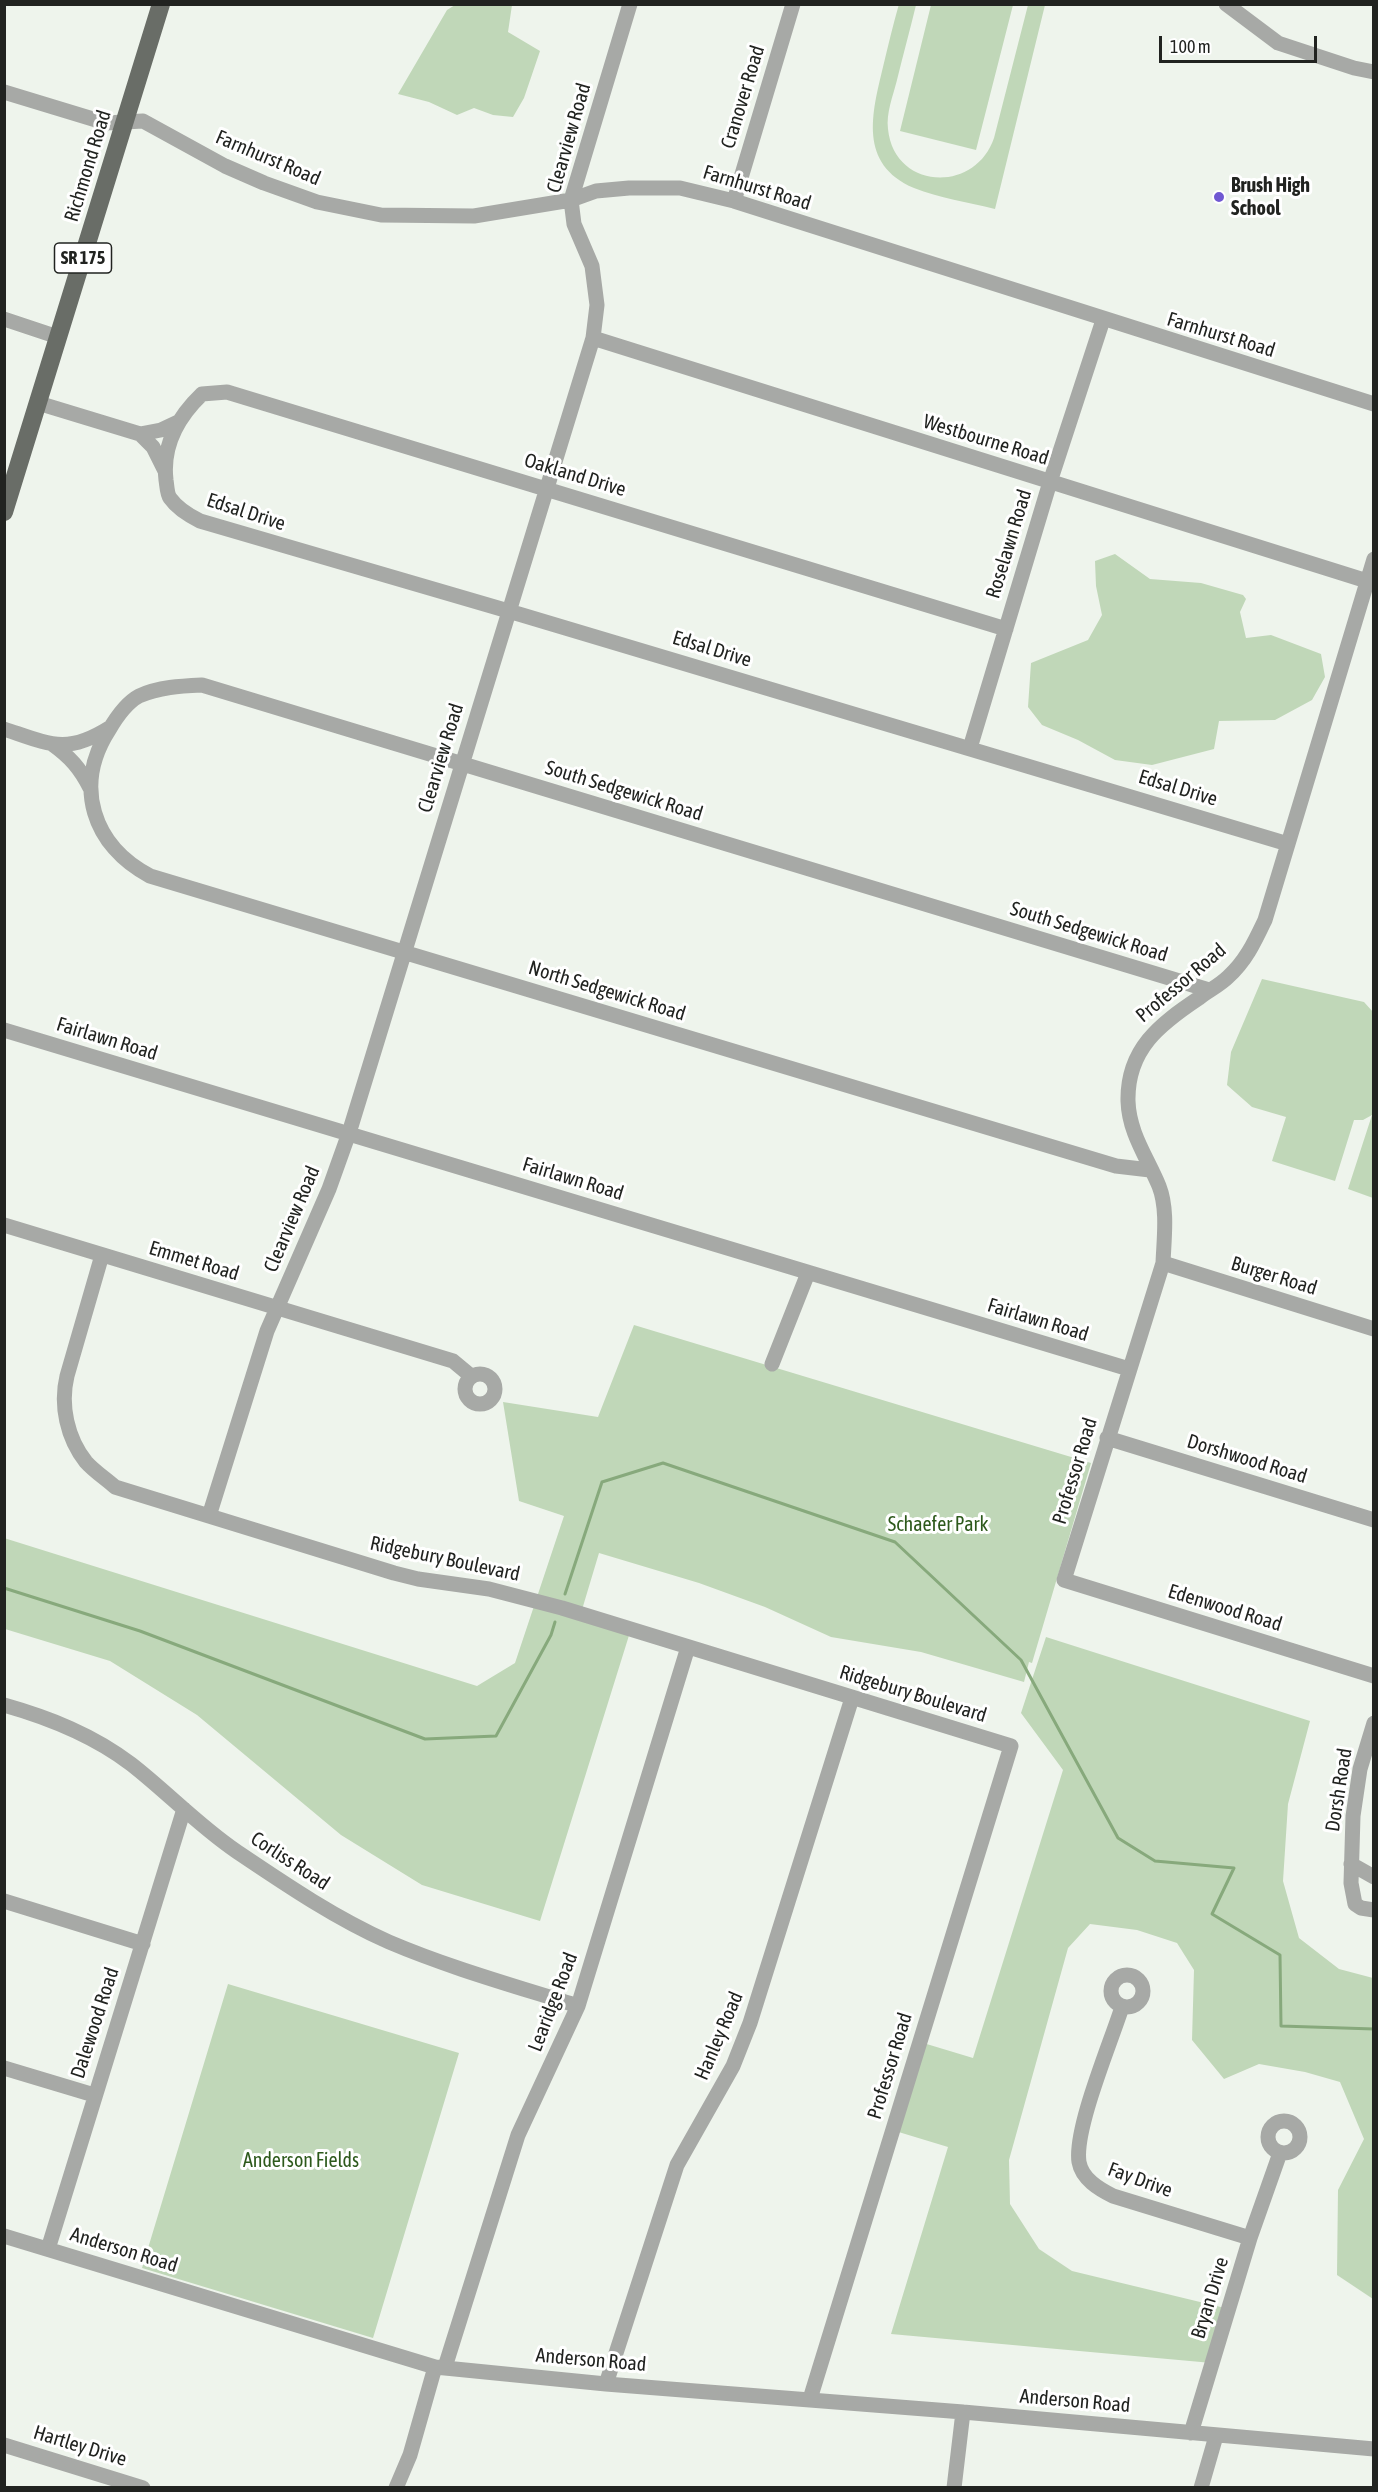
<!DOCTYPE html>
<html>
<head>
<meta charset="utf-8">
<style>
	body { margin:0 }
	#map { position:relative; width:1378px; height:2492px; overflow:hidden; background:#eef4ec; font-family:"Asap Condensed",sans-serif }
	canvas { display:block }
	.frame { position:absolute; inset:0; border:6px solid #212320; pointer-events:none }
	.scale { position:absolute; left:1159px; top:36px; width:158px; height:27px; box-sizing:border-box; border:3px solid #212320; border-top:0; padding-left:8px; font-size:18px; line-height:21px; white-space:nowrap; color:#212320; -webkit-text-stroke:4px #fff; paint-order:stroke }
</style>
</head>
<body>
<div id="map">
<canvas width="1378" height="2492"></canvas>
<div class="frame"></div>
<div class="scale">100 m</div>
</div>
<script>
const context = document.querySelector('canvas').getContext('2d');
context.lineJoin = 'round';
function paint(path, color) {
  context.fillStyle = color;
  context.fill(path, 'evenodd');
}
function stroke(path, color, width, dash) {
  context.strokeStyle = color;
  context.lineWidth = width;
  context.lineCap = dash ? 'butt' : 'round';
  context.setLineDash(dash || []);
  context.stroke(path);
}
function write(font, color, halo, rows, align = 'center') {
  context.font = font + ' "Asap Condensed",sans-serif';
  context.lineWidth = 6;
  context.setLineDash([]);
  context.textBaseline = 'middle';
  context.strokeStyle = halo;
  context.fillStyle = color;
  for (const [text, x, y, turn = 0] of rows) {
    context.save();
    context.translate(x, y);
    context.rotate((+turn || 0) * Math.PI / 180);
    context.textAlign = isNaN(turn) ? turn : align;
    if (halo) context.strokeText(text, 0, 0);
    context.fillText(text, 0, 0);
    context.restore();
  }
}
paint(new Path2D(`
	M899 4 916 5C910 30 903 55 897 80 893 96 886 113 888 129 894 190 975 194 994 138L1028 5H1045L995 209C968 202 939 198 914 188 858 164 872 113 883 67 888 46 893 25 899 4Z
	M455 5H512L508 32 540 51 524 98 513 117 493 115 474 108 457 115 429 102 398 94 447 10Z
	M931 5H1013L976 150 900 131Z
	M1115 554 1150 579 1201 583 1243 595 1246 599 1240 612 1246 638 1271 635 1321 654 1325 677 1312 700 1275 720 1219 721 1214 749 1152 765 1115 760 1078 740 1042 725 1028 707 1031 663 1088 640 1102 615 1096 586 1095 561Z
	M1262 979 1364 1002 1373 1012V1198L1348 1189 1372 1115 1363 1120H1354L1335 1181 1272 1161 1286 1117 1252 1107 1227 1085 1231 1052Z
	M634 1325 1091 1463 1032 1663 1029 1662 1024 1682 921 1652 831 1637 765 1607 699 1583 599 1553 581 1613 631 1629 540 1921 422 1885 341 1835 197 1715 110 1661 5 1629 4 1538 477 1686 515 1663 564 1516 519 1501 503 1402 598 1417Z
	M1046 1637 1310 1721 1288 1804 1283 1881 1299 1938 1339 1969 1373 1978V2299L1337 2275 1338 2190 1364 2139 1340 2082 1305 2072 1259 2064 1224 2079 1192 2040 1194 1970 1177 1943 1137 1930 1090 1924 1068 1948 1009 2160 1010 2204 1039 2249 1072 2271 1229 2309 1212 2363 891 2334 948 2147 892 2130 920 2042 973 2058 1063 1770 1021 1713Z
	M228 1984 459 2053 373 2338 142 2268Z`), '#c0d7b8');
stroke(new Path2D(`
	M4 1588 140 1631 425 1739 496 1736 551 1635 555 1622
	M565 1594 602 1482 663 1463 895 1542 1021 1660 1118 1838 1155 1861 1234 1868 1212 1914 1280 1955 1281 2026 1374 2029`), '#87a97c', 3);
stroke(new Path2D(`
	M1226 4 1278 43 1354 68 1374 72
	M4 92 106 123 143 121 225 166 264 183 317 202 381 215 474 216 571 200 596 191 629 188H680L734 201 1374 404
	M734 201 793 4
	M4 319 58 337
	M593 338 1367 581
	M38 403 140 434 161 430 178 422
	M140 434 153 447 165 471
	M1374 559 1265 920C1255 941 1246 961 1228 977 1220 985 1208 991 1199 998 1160 1024 1127 1049 1128 1101 1129 1133 1147 1157 1159 1186 1168 1209 1164 1238 1163 1263L1064 1580 1374 1676
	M1006 629 227 392 202 394C178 417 162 446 166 480 167 486 167 494 170 498 177 508 190 516 200 521L522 615 1288 844
	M4 729C49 744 66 755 109 728
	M52 744C70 757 80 768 90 788
	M970 748 1050 482 1103 320
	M4 1030 1129 1369
	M1150 1170 1116 1166 150 876C93 846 73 786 109 730 116 718 126 703 139 696 159 687 181 686 202 685L1209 990
	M4 1225 453 1361 471 1376
	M102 1255 67 1376C60 1405 67 1438 86 1462 94 1471 106 1479 115 1487L394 1573 418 1579 489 1589 562 1608 1011 1746 810 2399
	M1163 1263 1374 1329
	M772 1364 808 1273
	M465 1389a15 15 0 1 1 30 0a15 15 0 1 1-30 0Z
	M1107 1438 1374 1520
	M209 1516 267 1331 329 1189 349 1133 593 338 597 305 592 266 574 224 571 200 630 4
	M4 1705C50 1718 93 1735 131 1764 167 1792 199 1826 236 1851 285 1884 335 1918 389 1942 450 1968 515 1986 578 2006
	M1374 1723 1360 1769 1353 1816 1351 1883 1355 1904 1361 1908 1374 1910
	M1351 1864 1374 1877
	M4 1901 143 1944
	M1111 1991a16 16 0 1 1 32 0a16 16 0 1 1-32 0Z
	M1122 2007C1111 2042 1074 2129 1079 2162 1082 2179 1099 2189 1113 2196L1250 2238
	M4 2068 94 2095
	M1268 2137a16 16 0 1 1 32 0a16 16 0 1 1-32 0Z
	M4 2236 435 2367 606 2384 963 2412 1374 2449
	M48 2249 184 1809
	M445 2367 518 2135 578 2006 688 1647
	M606 2384 677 2165 733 2066 750 2023 852 1698
	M1191 2433 1250 2238 1280 2153
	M4 2445 143 2488
	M396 2488 410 2455 435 2367
	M954 2488 963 2412
	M1201 2488 1216 2436`), '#a7a9a6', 15);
stroke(new Path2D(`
	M4 512 161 4`), '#696d67', 18);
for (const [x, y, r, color] of [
	[1219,197,6,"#7058d2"]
]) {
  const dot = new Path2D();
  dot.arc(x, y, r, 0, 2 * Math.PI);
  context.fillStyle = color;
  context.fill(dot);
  stroke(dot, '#fff', 2);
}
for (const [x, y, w] of [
	[83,258,57]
]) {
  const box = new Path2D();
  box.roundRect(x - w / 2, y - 15, w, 30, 4.5);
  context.fillStyle = '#fff';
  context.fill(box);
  stroke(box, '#212320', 1.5);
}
write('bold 18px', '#212320', null, [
	["SR 175",83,258]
]);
write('20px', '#212320', '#fff', [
	["Cranover Road",743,97,-73],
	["Clearview Road",569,138,-74],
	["Farnhurst Road",268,158,23],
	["Richmond Road",88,166,-73],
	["Farnhurst Road",757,188,17],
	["Farnhurst Road",1221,335,17],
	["Westbourne Road",986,440,17],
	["Oakland Drive",575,475,17],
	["Edsal Drive",246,512,18],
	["Roselawn Road",1009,544,-73],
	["Edsal Drive",712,649,17],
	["Clearview Road",441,758,-73],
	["Edsal Drive",1178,788,17],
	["South Sedgewick Road",624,791,17],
	["South Sedgewick Road",1089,932,17],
	["Professor Road",1181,983,-40],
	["North Sedgewick Road",607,991,17],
	["Fairlawn Road",107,1039,17],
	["Fairlawn Road",573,1179,17],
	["Clearview Road",292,1219,-67],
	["Emmet Road",194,1261,17],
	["Burger Road",1274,1276,17],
	["Fairlawn Road",1038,1320,17],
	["Dorshwood Road",1247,1459,17],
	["Professor Road",1075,1471,-73],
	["Ridgebury Boulevard",445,1559,12],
	["Edenwood Road",1225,1608,17],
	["Ridgebury Boulevard",913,1694,17],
	["Dorsh Road",1339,1790,-81],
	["Corliss Road",290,1861,33],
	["Learidge Road",553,2002,-69],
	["Dalewood Road",95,2023,-72],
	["Hanley Road",719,2036,-67],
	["Professor Road",890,2066,-73],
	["Fay Drive",1140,2180,20],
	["Anderson Road",124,2250,17],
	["Bryan Drive",1210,2298,-73],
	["Anderson Road",591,2360,5],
	["Anderson Road",1075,2401,5],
	["Hartley Drive",80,2446,17]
]);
write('bold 20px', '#212320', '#fff', [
	["Brush High",1231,186],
	["School",1231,209]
], 'left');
write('20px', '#2d591b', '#fff', [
	["Schaefer Park",938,1525],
	["Anderson Fields",301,2161]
]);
</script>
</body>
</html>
